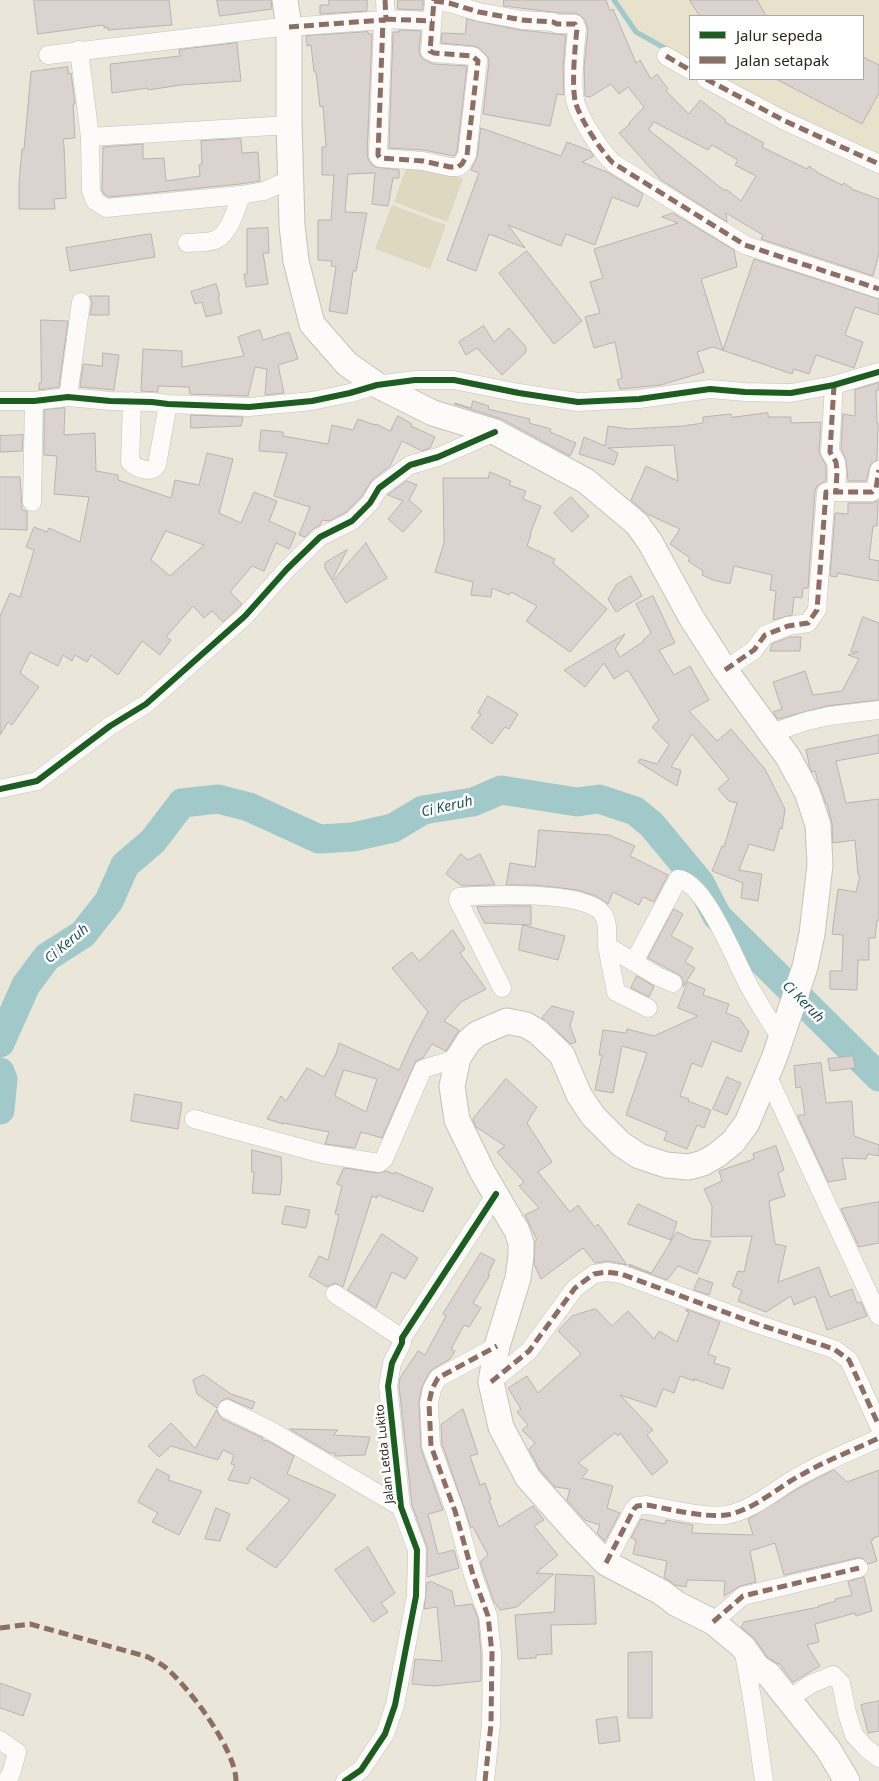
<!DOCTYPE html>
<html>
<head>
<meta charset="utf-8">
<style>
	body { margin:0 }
	#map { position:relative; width:879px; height:1781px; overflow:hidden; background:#eae6d9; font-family:"Noto Sans",sans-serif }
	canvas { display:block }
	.legend { position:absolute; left:689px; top:15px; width:175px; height:65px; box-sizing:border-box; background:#fff; border:1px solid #a9a9a5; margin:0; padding:6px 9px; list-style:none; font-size:15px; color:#29271f }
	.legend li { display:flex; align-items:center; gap:10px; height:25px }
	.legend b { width:25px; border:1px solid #a9a9a5 }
</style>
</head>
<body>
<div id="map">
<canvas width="879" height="1781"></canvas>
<ul class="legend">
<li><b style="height:6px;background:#1b5e20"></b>Jalur sepeda</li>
<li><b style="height:6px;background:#8d6e63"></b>Jalan setapak</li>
</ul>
</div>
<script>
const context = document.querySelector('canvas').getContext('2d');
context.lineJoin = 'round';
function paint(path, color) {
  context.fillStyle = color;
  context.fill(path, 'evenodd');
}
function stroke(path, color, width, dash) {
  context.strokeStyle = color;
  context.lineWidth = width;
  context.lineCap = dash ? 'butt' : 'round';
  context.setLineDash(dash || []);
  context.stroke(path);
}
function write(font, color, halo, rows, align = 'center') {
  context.font = font + ' "Noto Sans",sans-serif';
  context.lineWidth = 5;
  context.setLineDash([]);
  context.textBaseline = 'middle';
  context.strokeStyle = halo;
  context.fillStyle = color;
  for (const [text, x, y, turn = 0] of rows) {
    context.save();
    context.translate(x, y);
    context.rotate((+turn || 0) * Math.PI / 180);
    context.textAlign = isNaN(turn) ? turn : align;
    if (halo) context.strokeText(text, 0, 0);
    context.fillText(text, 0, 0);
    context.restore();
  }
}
paint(new Path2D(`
	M614 0H879V156L791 117 721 79H863V16H690V62L636 32Z`), '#e8e1cb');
paint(new Path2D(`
	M409 160 463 179 447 222 394 202Z
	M392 205 446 225 430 269 375 249Z`), '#ded8c1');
stroke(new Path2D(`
	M614 0 636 32 670 51`), '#a2c9c9', 5);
stroke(new Path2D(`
	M0 1043 26 985 47 957 83 934 109 901 125 865 153 841 182 803 218 799 249 807 319 839 353 837 393 828 423 810 473 802 501 790 577 802 599 799 635 811 652 825 700 883 717 916 879 1077
	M0 1072 3 1079 0 1110`), '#a2c9c9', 29);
const building = new Path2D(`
	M34 0H169L172 25 108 30V27L104 28V25L38 34Z
	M217 0H271L272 9 220 16Z
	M329 0H367V11L320 14V5H329Z
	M398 0H423V10L398 9Z
	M504 0H606L610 11 613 9 636 63 640 60 651 79 657 74 668 89 666 91 689 114 700 100 726 120 725 122 764 143 762 147 807 169 809 166 820 174 842 185 844 183 854 190 879 199V253L873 276 761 239 763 235 726 213 727 222 661 180 619 133 630 124 629 123 644 107 628 87 619 94 611 84 590 97 585 96 584 68 588 30 585 20 581 16 575 13H560L504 6ZM654 122 708 150 712 145 738 160 735 165 756 176 741 201 726 189 725 191 649 130Z
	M690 0H757L766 16H700Z
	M467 19 520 30 566 35 563 67 564 95 557 94 550 126 483 114 489 62 488 57 479 48 473 46 441 43 442 33 465 34Z
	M399 30 421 31 419 51 421 57 425 60 433 64 467 66 457 152 454 156 424 150 389 148 393 32H399Z
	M368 32V34H372L367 155 369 161 375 167 399 170V178H393L388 206 372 204 375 173 348 174 345 212 367 213 356 271H353L347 314 329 311 336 267 331 266 332 261 318 260V220H331L334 175H322V147H326L323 106 320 107 316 72H314L311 45 307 46 306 36Z
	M237 43 241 81 181 85 148 90V88L112 93 110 64 180 56 179 50Z
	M863 57 879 65V93L862 124 776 79H863Z
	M68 67V74L71 73 75 104H73L75 138 63 139 64 146 66 198 54 199 55 209H19V182L22 149H24L31 72Z
	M481 128 561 156 567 142 590 151 594 156 582 162 609 173 643 194 638 207 612 197 595 245 566 234 561 246 508 225 525 248 489 234 476 271 447 260 479 173 471 170 477 157Z
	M241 139 242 153 258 152 260 181 240 184 109 197 104 194 102 191 103 147 143 144V159L164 158 166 181 200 176 199 165 202 164 201 141Z
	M673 213 734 250 737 267 701 279 723 350 754 259 879 299V315L855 307 845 335 863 342 854 368 816 355 809 374 794 369 792 374 713 347 697 352 704 372 661 385 620 389 617 380 622 378 615 342 594 348 585 317 600 313 590 282 603 278 594 249 678 223 662 217Z
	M268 228 269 253H263L268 284 246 287 244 274H247V229Z
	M151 234 155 257 70 271 66 248Z
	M527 251 582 321 554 344 499 273Z
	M216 284 220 296 218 297 222 313 206 317 202 302 195 304 191 292Z
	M90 296H109V315H90L92 303Z
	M41 320 68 321 59 387 39 390V383H41Z
	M484 326 494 342 509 328 526 347V352L502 375 477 348 466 355 459 342Z
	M260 330 263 340 289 332 298 359 278 365 284 393 265 395 267 369 255 367 248 396 190 394 189 387 158 386V392L141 391 143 349 182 351V367L244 356 238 337Z
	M103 353 119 355 114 390 80 387 83 364 102 366Z
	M879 383V390H876L877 423H878L877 460 871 464 866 481H848L846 460 841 449 843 414 855 416V390Z
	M473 401 489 406 488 409 530 419 529 423 551 429 550 432 576 443 570 456 502 419 454 404 455 403 471 408Z
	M65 408 64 435 95 433 96 471 118 475V480L171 498 175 480 199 485 207 453 233 459 219 513 241 523 254 492 277 501 269 521 296 533 289 549 276 543 264 571 252 566 230 592 242 604 223 622 212 611 204 618 193 606 166 637 171 640 160 655 142 641 118 675 91 655 87 662 75 655 72 661 63 655 58 666 30 652 20 673 39 687 12 725 8 722 0 735V616L10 593 20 597 34 550 26 547 34 527 47 532 49 528 80 542 89 497 54 494 57 456 44 455V410ZM166 531 204 545 170 576 151 560Z
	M768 413V417H791V423L821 422 819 452 826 465V481L817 486 815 491 808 588H803L802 598 794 597 792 615 773 620 776 591 770 590 772 575 734 566 730 584 713 580 702 575 703 571 688 561 690 558 670 544 680 529 647 514 631 500 646 466 678 481 674 445 608 448 618 453 614 465 579 454 584 437 605 446 608 426 629 429 683 426 703 423V417L731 414 732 417Z
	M191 415 243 417 241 426 191 428Z
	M398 416 412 424 411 426 435 437 430 448 422 451 402 441 390 466 372 480 362 496 346 512 329 521 322 520 320 525 313 529 305 537 299 535 310 507 274 496 287 453 259 451 261 430 283 432V436L328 444 332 425 353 430 358 419 375 425 376 424 390 431Z
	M23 435 22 451 0 452V436Z
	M490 472 511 481 509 485 526 491 523 499 541 506 530 534 531 535 527 546 555 559 553 563 607 609 570 652 526 621 537 606 511 592 509 595 492 588 491 597 471 595 473 582 435 572 444 543 443 478H488Z
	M0 477H20L22 510 27 511V530L0 529Z
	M407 481 417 485 409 500 422 511 403 532 388 519 403 501 388 495Z
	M571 497 589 516 572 532 554 513Z
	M878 501 877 526H873L869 559 879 561V581L837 573V577L830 576 835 513 848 514V503H872Z
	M366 543 387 578 346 603 333 581Z
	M347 550 332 580 325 568V563Z
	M631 576 642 596 616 612 608 599 616 585Z
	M653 596 675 643 659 650 674 675 690 666 709 700 689 711 717 741 731 729 765 769 785 809 782 829 780 828 774 851 749 844 739 870 762 874 758 901 741 898 743 883 712 871 722 846 724 847 737 803 729 801 718 789 729 779 692 734 671 767 681 770 677 786 638 762 640 759 657 764 669 745 652 727 659 720 628 670 614 679 604 663 585 687 564 670 625 634 615 649 620 657 644 641 643 640 651 633 636 604Z
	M863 617 879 623V700L827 706 778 719 773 712 782 709 773 682 805 671 813 695 842 691 859 659 848 655 858 652H851Z
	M790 637H801L800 651H770L772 644Z
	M488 696 518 714 509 729 505 727 492 744 471 728 481 714 478 713Z
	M879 735V753L836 761 846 803 879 799V920H877L875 938H869V960H858L857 990 830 989V971H842L843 935 832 934 838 889 856 892 860 876 858 875 855 840 833 843 832 824 827 803 826 804 818 782 815 771 812 772 810 768 806 750Z
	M539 830 609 835 635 846 630 856 668 875 654 902 643 897 639 905 613 892 608 904 596 896 578 890 535 885H506L510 863 535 867Z
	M461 854 468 860 480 854 495 885 462 886 446 874Z
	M512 906H531V925L484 923 477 907Z
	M674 909 683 914 671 936 693 948 685 962 695 968 683 987V981L681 976 648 958Z
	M523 925 565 936 558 960 519 950Z
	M453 930 465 949 460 953 486 989 461 1002 444 1021 459 1030 446 1051 432 1044 423 1058 416 1061 382 1138 361 1132 355 1148 325 1144 329 1132 283 1123V1124L267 1119 281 1096 286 1101 307 1068 324 1077 336 1054 339 1043 399 1070 415 1035 428 1012 392 968 412 952 419 961ZM344 1070 377 1079 366 1112 335 1096Z
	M637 976 654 986 649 997 631 988Z
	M688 982 705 989 703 995 729 1004 726 1013 739 1018 749 1032 741 1052 712 1041 702 1067 692 1063 680 1096 689 1099 688 1101 711 1110 704 1128 697 1125 687 1149 664 1140 667 1132 626 1115 647 1053 622 1046 613 1093 595 1090 602 1055H599L603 1030 626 1033 627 1029 654 1036 698 1016 678 1008Z
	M552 1006 574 1012 570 1026 576 1042 571 1044 542 1018Z
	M853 1056 855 1068 830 1071 828 1059Z
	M821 1063 826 1103 852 1101 854 1136 879 1145V1156L868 1154 866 1159 842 1158 846 1179 828 1182 798 1117V1115H805L801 1087 796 1088 794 1066Z
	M727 1077 741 1083 727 1115 713 1109Z
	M506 1079 537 1107 527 1123 552 1162 538 1172 570 1212 578 1205 595 1227 598 1224 627 1265 608 1261 595 1263 583 1248 541 1279 534 1264 535 1241 537 1240 525 1215 539 1208 519 1186 524 1182 497 1152 505 1146 476 1127 473 1119Z
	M135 1094 182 1103 178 1129 131 1121Z
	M776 1146 784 1170 778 1173 785 1196 769 1201 775 1244 786 1246 778 1282 819 1267 830 1297 852 1289 857 1303 861 1302 867 1316 827 1330 815 1296 794 1305 791 1296 766 1312 738 1301 742 1290 732 1286 738 1271 744 1272 752 1236 711 1237 712 1206 704 1189 722 1181 719 1171 754 1159 753 1154Z
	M252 1150 281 1157 282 1177 280 1195 252 1193 254 1172H252Z
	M344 1168 377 1173 386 1171 394 1174 395 1172 433 1188 423 1212 378 1195 377 1198 372 1196 343 1287 335 1283 327 1287 309 1276 319 1256 328 1260 339 1215 335 1214 342 1186 337 1184Z
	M879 1202V1243L859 1247 841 1209Z
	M638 1204 677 1222 671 1240 628 1224Z
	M286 1206 310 1210 306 1228 282 1224Z
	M677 1232 692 1239 711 1241 697 1274 678 1266 667 1280 629 1266V1264L651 1273Z
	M382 1234 418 1258 405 1279 392 1272 376 1308 348 1290Z
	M481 1253 495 1260 488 1274 490 1275 473 1303 481 1308 469 1327 464 1325 451 1349 455 1351 450 1359 433 1369 429 1373 422 1387 419 1401 421 1449 443 1510 428 1514 438 1554 454 1550 459 1568 427 1577V1547L412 1505 399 1386 400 1378 418 1351 425 1355 446 1316 443 1314Z
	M699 1278 713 1283 709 1295 694 1290Z
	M596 1309 612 1326 628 1311 654 1339 659 1331 677 1342 689 1312 686 1311V1309L720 1322 708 1354 716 1357 714 1363 730 1368 723 1389 694 1379V1381L680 1376 674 1393 663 1389 656 1407 620 1395 653 1430 647 1435 668 1462 652 1475 620 1433 618 1436 615 1433 578 1463 588 1470 582 1478 613 1486 607 1508 620 1513 605 1541 597 1533 600 1525 585 1520 567 1500 570 1489 555 1487 540 1470 529 1449 535 1443 522 1430 528 1425 517 1412 521 1409 508 1388 527 1376 538 1393 581 1354 558 1331 572 1316Z
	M204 1375 231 1394 255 1402 252 1409 227 1398 221 1401 217 1408 197 1394 193 1380Z
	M463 1409 478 1454 470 1456 480 1485 485 1483 491 1499 489 1500 499 1527 533 1506 544 1520 534 1526 558 1555 536 1573 554 1574 517 1607 500 1610 494 1602 480 1562 488 1555 473 1527 471 1528 442 1444 441 1425Z
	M217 1410 219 1415 222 1419 263 1438 262 1440 268 1441 294 1456 287 1474 336 1495 276 1568 246 1549 290 1500 251 1477 248 1484 228 1480 235 1465 231 1464 234 1455 223 1450 218 1460 171 1446 159 1457 148 1446 171 1423 195 1448Z
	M290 1429 338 1430 333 1435 370 1437 365 1455 335 1456V1453H330Z
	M157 1469 170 1476 168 1480 202 1491 179 1535 152 1522 158 1513 138 1502Z
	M834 1470 847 1482 879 1470V1536L873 1538V1540L871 1541 877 1561 868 1564 862 1558H857L784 1575 775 1543 750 1551 756 1582 740 1586 724 1596 725 1581 687 1580 686 1587 675 1585 664 1577 667 1561 633 1554 636 1540 631 1538 641 1519 665 1524 666 1520 693 1525 692 1533 753 1535 748 1519 799 1488Z
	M216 1508 230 1514 220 1541 205 1539Z
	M368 1547 395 1593 381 1603 388 1612 373 1622 335 1570Z
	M556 1574 594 1576 596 1624 551 1625 552 1654 536 1655V1658L518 1659 515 1615 554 1612Z
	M864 1577 872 1611 856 1616 855 1613 815 1624 819 1642 807 1645 820 1666 793 1682 779 1663 778 1664 767 1657 755 1639 741 1627 744 1622 819 1607 818 1606 836 1601 835 1599 852 1595 848 1582Z
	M432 1582 452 1591 455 1606 472 1604 478 1618 481 1654V1681L434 1686 412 1684 415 1659 442 1661 437 1607 424 1609 427 1583Z
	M652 1652V1718H628V1653Z
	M0 1683 31 1694 23 1716 0 1708Z
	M879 1701V1731L868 1733 861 1705Z
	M617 1717 620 1741 599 1744 596 1720Z`);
paint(building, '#dad3d0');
stroke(building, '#bab3b0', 1);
const minor = new Path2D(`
	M385 0 386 19 383 20 378 155 380 158 423 161 450 167H458L462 164 467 155 478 61 472 56 434 53 430 51 434 0
	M434 1 449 3 479 12 522 20 553 22 557 24H575L577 29C575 46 571 89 576 104 581 120 600 150 613 163L745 245 879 289
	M386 19 432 21
	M289 27 383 20
	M79 50 90 137 91 191 95 201 106 208 241 195 264 191 291 179
	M48 55 289 26
	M666 56 690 70
	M706 79 785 121 879 164
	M90 137 289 125
	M187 243C195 242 207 243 215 240 229 235 237 208 241 195
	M834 385 830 452 836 462 837 471 836 491
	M68 397 81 302
	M0 401H34L68 397 110 401 152 402 168 404 249 407 312 401 350 393 377 385 415 380H454L519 393 578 402 639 399 710 389 745 392 791 393 834 385 879 372
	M132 401 130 462C137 469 152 474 157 465L168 404
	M32 502 34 401
	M725 670 754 650 765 635 788 626 808 623 817 610 826 492H872L876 488 879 470
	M771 733 807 721 829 716 879 710
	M0 789 37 781 110 726 146 704 245 616 287 569 320 537 352 521 370 503 379 488 410 465 438 457 495 432
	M607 946 616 992 648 1008
	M634 962 678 879C705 881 736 963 749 986 759 1004 770 1021 781 1039
	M502 988 458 900 459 897C487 895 585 890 602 913 609 921 607 936 607 946L657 976 673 983
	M767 1075 879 1316
	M194 1119 323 1154 379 1163 384 1159 423 1069 458 1058
	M335 1294 402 1338
	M491 1382 529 1351 575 1288 594 1274 607 1272 621 1274 757 1324 834 1349 849 1360 879 1426
	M227 1409 268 1429 401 1507
	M606 1563 634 1509 637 1506 647 1505C669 1509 705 1518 726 1515 753 1511 779 1486 803 1474 827 1460 854 1450 879 1438
	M713 1622 743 1596 859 1568
	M744 1653 753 1704 764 1781
	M788 1699 811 1684 833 1675 841 1683 847 1713 854 1735 866 1748 879 1758
	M0 1740 17 1752 11 1774 6 1781
	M345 1781 361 1770 385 1734 395 1705 416 1596 417 1550 401 1507 388 1386 392 1363 402 1343V1338L496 1194
	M485 1781 491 1724 492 1653 488 1616 473 1575 455 1511 431 1446 429 1403 432 1389 438 1378 497 1346`);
const highway = new Path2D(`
	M285 0 289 27V125L292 225 296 261 312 324 347 364 377 385 433 413 495 432 586 481 637 524 650 542 691 617 725 670 788 757 807 792 818 825 820 865 812 934 805 967 775 1056 747 1123 733 1142 717 1155 703 1163 689 1167 666 1165 639 1156 621 1144 593 1116 579 1095 562 1055 538 1032 526 1025 507 1021 477 1034 469 1041 458 1058 452 1086 457 1120 483 1173 517 1231 521 1243V1255L518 1278 497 1346 491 1382 501 1427 528 1478 576 1532 606 1563 661 1592 677 1604 713 1622 743 1647 757 1667 769 1675 828 1749 847 1781`);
stroke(minor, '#c4c2b8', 19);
stroke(highway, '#c4c2b8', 27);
stroke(minor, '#fcfbf9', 18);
stroke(highway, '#fcfbf9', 25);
stroke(new Path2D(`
	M385 0 386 19 383 20 378 155 380 158 423 161 450 167H458L462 164 467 155 478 61 472 56 434 53 430 51 434 0
	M434 1 449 3 479 12 522 20 553 22 557 24H575L577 29C575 46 571 89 576 104 581 120 600 150 613 163L745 245 879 289
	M386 19 432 21
	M289 27 383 20
	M666 56 690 70
	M706 79 785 121 879 164
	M834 385 830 452 836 462 837 471 836 491
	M725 670 754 650 765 635 788 626 808 623 817 610 826 492H872L876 488 879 470
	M491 1382 529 1351 575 1288 594 1274 607 1272 621 1274 757 1324 834 1349 849 1360 879 1426
	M606 1563 634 1509 637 1506 647 1505C669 1509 705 1518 726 1515 753 1511 779 1486 803 1474 827 1460 854 1450 879 1438
	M713 1622 743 1596 859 1568
	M0 1628 30 1624 148 1657C153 1660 160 1663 165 1667 189 1687 236 1750 236 1781
	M485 1781 491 1724 492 1653 488 1616 473 1575 455 1511 431 1446 429 1403 432 1389 438 1378 497 1346`), '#8d6e63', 5, [10, 5]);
stroke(new Path2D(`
	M0 401H34L68 397 110 401 152 402 168 404 249 407 312 401 350 393 377 385 415 380H454L519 393 578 402 639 399 710 389 745 392 791 393 834 385 879 372
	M0 789 37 781 110 726 146 704 245 616 287 569 320 537 352 521 370 503 379 488 410 465 438 457 495 432
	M345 1781 361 1770 385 1734 395 1705 416 1596 417 1550 401 1507 388 1386 392 1363 402 1343V1338L496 1194`), '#1b5e20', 6);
write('12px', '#29271f', '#fff', [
	["Jalan Letda Lukito",385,1454,-96]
]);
write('italic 14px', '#225458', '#fff', [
	["Ci Keruh",447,807,-13],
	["Ci Keruh",67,944,-40],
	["Ci Keruh",803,1002,45]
]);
</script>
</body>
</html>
